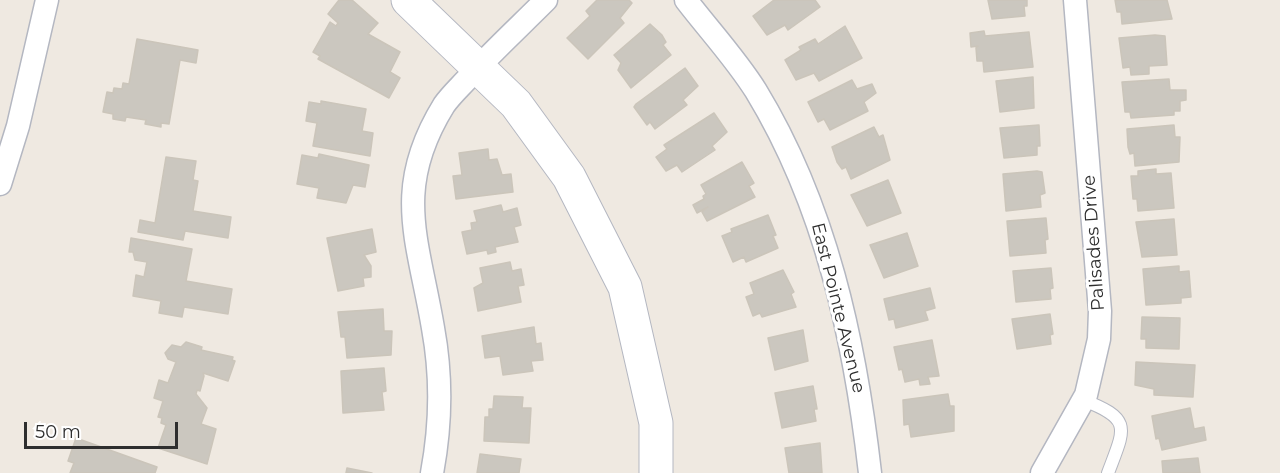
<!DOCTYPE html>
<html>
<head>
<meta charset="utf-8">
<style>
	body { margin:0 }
	#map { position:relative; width:1280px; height:473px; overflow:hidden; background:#efe9e1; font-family:Montserrat,sans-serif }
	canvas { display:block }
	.scale { position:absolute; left:24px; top:422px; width:154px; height:27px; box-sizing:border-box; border:3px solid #2e2e2e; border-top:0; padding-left:8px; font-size:18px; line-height:21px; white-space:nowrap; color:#2e2e2e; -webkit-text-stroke:4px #fff; paint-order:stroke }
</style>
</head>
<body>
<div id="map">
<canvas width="1280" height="473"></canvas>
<div class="scale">50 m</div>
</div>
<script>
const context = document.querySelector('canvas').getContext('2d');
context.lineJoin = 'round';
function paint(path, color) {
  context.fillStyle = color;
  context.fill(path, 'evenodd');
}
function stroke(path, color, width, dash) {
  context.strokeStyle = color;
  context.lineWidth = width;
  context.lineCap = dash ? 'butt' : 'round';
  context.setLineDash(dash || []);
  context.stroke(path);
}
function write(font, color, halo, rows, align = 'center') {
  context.font = font + ' Montserrat,sans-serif';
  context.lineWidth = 6;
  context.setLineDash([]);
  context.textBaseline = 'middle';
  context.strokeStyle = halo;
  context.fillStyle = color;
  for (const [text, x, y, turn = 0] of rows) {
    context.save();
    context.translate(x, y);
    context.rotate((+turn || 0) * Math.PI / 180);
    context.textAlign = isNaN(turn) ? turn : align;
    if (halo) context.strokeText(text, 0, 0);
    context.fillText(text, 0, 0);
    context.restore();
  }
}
const building = new Path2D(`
	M339 0H352L378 23 368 34 400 52 390 72 400 78 389 98 318 59 320 56 313 52 330 22 336 26 338 23 328 14Z
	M597 0H629L632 3 620 18 624 23 588 59 567 38 590 16 586 11Z
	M774 0H815L820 7 788 30 785 25 767 35 753 16Z
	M988 0H1027V6H1024L1025 16 992 19Z
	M1115 0H1167L1172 19 1122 24 1121 12H1117Z
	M650 24 662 35 666 42 663 45 671 55 631 88 618 70 621 63 614 55Z
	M845 26 862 58 819 81 814 73 796 80 785 60 801 50 799 47 815 39 818 44Z
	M984 31 985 36 1029 32 1033 67 984 72 983 61H977L976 48 978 46 971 47 970 33Z
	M1155 35 1165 36 1167 65 1149 66V74L1131 75 1130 67 1123 68 1119 38Z
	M137 39 198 50 196 63 180 60 169 124 161 123V127L145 124 146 120 126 117 125 121 113 119V114L103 112 107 92 113 93 114 88 122 89 123 83 129 84Z
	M685 68 698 86 683 100 687 105 655 129 650 122 647 125 634 107 636 104Z
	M1033 77 1034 108 1000 112 996 81Z
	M1169 79 1170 90H1186V100L1180 101V111H1174V115L1131 118 1130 112H1125L1122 82Z
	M852 80 857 89 872 84 876 93 864 102 868 111 830 130 824 119 818 122 808 102Z
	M321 101 366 109 362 131 373 133 370 156 313 146 317 123 306 121 309 102 321 104Z
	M714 113 727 132 712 146 715 150 682 172 677 165 666 171 656 157 667 149 664 145Z
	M1039 125 1040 146H1037V155L1004 158 1000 128Z
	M1174 125 1175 137H1180L1179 162 1135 166 1134 153 1130 154 1128 147 1127 129Z
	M874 127 879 137 883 135 890 160 851 179 846 167 842 169 837 162 832 147Z
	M488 149 489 160 497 159 502 175 511 174 513 192 456 199 453 176 462 175 459 153Z
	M319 154 369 165 365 187 353 185 346 203 317 198 319 188 297 184 302 155 318 158Z
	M166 157 196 161 193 180 198 181 193 211 231 217 228 238 185 231 183 240 138 232 140 220 155 223Z
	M742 162 754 183 749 186 755 197 707 221 702 212 708 207 697 213 693 205 704 199 703 196 706 194 701 185Z
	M1156 169V174L1171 173 1174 208 1138 211 1137 199H1133L1131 176H1138V171Z
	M1037 171 1042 172 1045 193 1040 195 1041 207 1006 211 1003 174Z
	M888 180 901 213 867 226 851 195Z
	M501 205 503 212 517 208 521 225 514 227 518 242 495 247 496 252 488 254 487 250 467 254 462 232 472 230 471 223 477 222 474 211Z
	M768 215 776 235 773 236 778 248 746 262 744 257 733 262 722 236 732 232 731 229Z
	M1046 218 1048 239 1045 240 1046 253 1010 256 1007 221Z
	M1174 219 1177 255 1142 257 1136 222Z
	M372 229 376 252 364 255 371 266V277L363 278 364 286 338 291 327 238Z
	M907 233 918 266 884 278 870 245Z
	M131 238 192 249 186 281 232 289 228 314 184 307 182 317 159 313 161 301 133 296 136 275 144 277 147 262 135 260 133 252H129Z
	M510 262 512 271 521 269 524 285 518 286 521 302 478 311 474 288 483 283 480 268Z
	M1179 266V272L1189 271 1191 297 1181 298V303L1146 305 1143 269Z
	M1051 268 1053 288 1050 289 1051 299 1016 302 1013 271Z
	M783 270 794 292 791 294 796 307 762 317 760 313 753 316 746 297 754 294 750 283Z
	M930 288 935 308 925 311 928 320 896 328 894 319 889 320 884 299Z
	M383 309 384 331H392L391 355 347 358 345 337H341L338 312Z
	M1050 314 1053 334 1050 335 1051 344 1017 349 1012 319Z
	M1142 317 1180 318 1179 349 1146 348V339H1141Z
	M534 327 536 344 541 343 543 360 531 361 533 371 503 375 500 356 485 358 482 336Z
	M803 330 808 361 775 370 768 338Z
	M932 340 939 376 928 377 930 384 920 385 919 379 905 382 902 369 899 370 894 347Z
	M186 342 202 347 201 350 233 357 232 360 235 361 228 381 203 373 204 376 200 391 197 390 196 394 207 408 201 424 216 429 207 464 158 448 166 425 161 423 162 418 158 417 163 401 154 398 159 380 168 383 176 362 168 359 165 353 172 345 181 347Z
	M1136 362 1195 365 1193 397 1154 395V389L1135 385Z
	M384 368 386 391 382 392 384 410 343 413 341 371Z
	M813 386 817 409H814L816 421 782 428 775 393Z
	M948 394 950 406H954V431L911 437 909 424 904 425 903 400Z
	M494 396 523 397 522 408H531L529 443 484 441 485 417H489V409H493Z
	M1190 408 1194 429 1204 427 1206 440 1162 450 1159 438 1156 439 1152 416Z
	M76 438 157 467 155 473H70L74 463 68 461Z
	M820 443 822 473H789L785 448Z
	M480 454 521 459 519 473H477Z
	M1198 458 1200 473H1163L1162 461Z
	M347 468 372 473H346Z`);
paint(building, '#cbc7bf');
stroke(building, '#cbc5ba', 1.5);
const lane = new Path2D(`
	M1083 400C1133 419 1125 428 1108 473`);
const street = new Path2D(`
	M686 0C709 30 736 59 756 91 826 206 855 341 870 473
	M0 184 18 126 47 0
	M432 473C441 425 442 377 433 328 418 239 392 189 444 105 451 95 461 86 468 78 493 51 520 26 546 0
	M1042 473 1086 395 1099 339 1100 311 1075 0`);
const secondary = new Path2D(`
	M408 0 516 104 569 177 625 287 656 423V473`);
stroke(lane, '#b4b7c1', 14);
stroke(street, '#b4b7c1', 25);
stroke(secondary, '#b4b7c1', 35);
stroke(lane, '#fff', 12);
stroke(street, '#fff', 22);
stroke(secondary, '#fff', 33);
write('18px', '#2e2e2e', '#fff', [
	["Palisades Drive",1094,243,-94],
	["East Pointe Avenue",838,308,76]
]);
</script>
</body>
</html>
